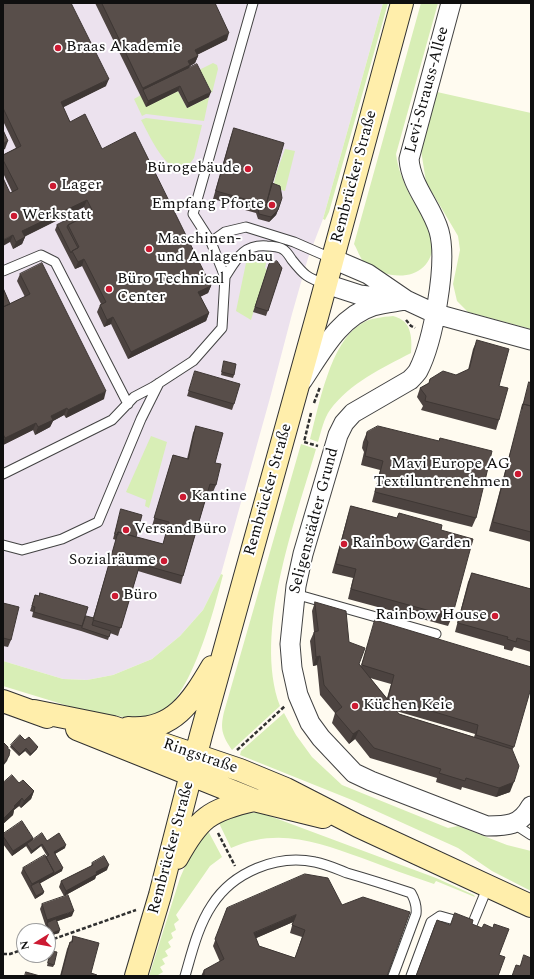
<!DOCTYPE html>
<html>
<head>
<meta charset="utf-8">
<style>
	body { margin:0 }
	#map { position:relative; width:534px; height:979px; overflow:hidden; background:#fffbf0; font-family:Spectral,serif }
	canvas { display:block }
	.frame { position:absolute; inset:0; border:4px solid #0f0f0f; pointer-events:none }
	.north { position:absolute; left:16px; top:923px; width:40px; height:40px; box-sizing:border-box; background:#fff; border:1px solid #9f9f9f; border-radius:50%; rotate:259deg; font-size:11px; font-weight:700; line-height:16px; text-align:center; color:#0f0f0f }
	.north::after { content:''; display:block; margin:auto; width:14px; height:18px; background:#cc1a32; clip-path:polygon(50% 0,100% 100%,50% 72%,0 100%) }
</style>
</head>
<body>
<div id="map">
<canvas width="534" height="979"></canvas>
<div class="frame"></div>
<div class="north">N</div>
</div>
<script>
const context = document.querySelector('canvas').getContext('2d');
context.lineJoin = 'round';
function paint(path, color) {
  context.fillStyle = color;
  context.fill(path, 'evenodd');
}
function stroke(path, color, width, dash) {
  context.strokeStyle = color;
  context.lineWidth = width;
  context.lineCap = dash ? 'butt' : 'round';
  context.setLineDash(dash || []);
  context.stroke(path);
}
function write(font, color, halo, rows, align = 'center') {
  context.font = font + ' Spectral,serif';
  context.lineWidth = 4;
  context.setLineDash([]);
  context.textBaseline = 'middle';
  context.strokeStyle = halo;
  context.fillStyle = color;
  for (const [text, x, y, turn = 0] of rows) {
    context.save();
    context.translate(x, y);
    context.rotate((+turn || 0) * Math.PI / 180);
    context.textAlign = isNaN(turn) ? turn : align;
    if (halo) context.strokeText(text, 0, 0);
    context.fillText(text, 0, 0);
    context.restore();
  }
}
paint(new Path2D(`
	M3 3H383L323 219 308 258 292 314 270 398 221 574 203 610 180 636 152 659 113 675 87 680 63 679 3 661Z`), '#ece2ee');
paint(new Path2D(`
	M383 3H388L329 212 325 220 323 219Z
	M421 3H438L396 154C398 170 404 183 411 197 417 208 433 228 433 240 434 281 390 284 364 262 360 258 357 249 354 244Z
	M213 63 217 65 218 69 212 93 199 70Z
	M178 91 187 108 209 97 204 121 146 114 142 116 134 99 141 95 146 106Z
	M437 92 531 113V329L468 312 457 301 453 284 460 250 458 236 426 182 421 150Z
	M146 118 202 125 194 158 188 166C186 167 182 168 179 168 163 168 148 132 141 120Z
	M285 149 295 151 285 191 278 189 272 184H274C276 171 281 161 285 149Z
	M269 251 265 268 267 269 251 320 236 311 246 263 254 255Z
	M393 316C396 317 400 318 402 320 412 326 412 343 411 353 382 368 350 383 330 410 324 418 321 432 318 442L310 439C319 406 330 342 361 324 370 318 382 317 393 316Z
	M151 436 167 442 149 508 145 506 146 500 126 492Z
	M301 444 316 449C295 522 253 633 280 706L232 750C222 735 220 729 224 712Z
	M221 574 223 575C214 609 190 707 152 717 140 720 125 718 113 715L111 719 3 686V661L63 679 87 680 113 675 152 659 180 636 203 610Z
	M284 713 296 735 312 757 342 785 448 828 458 826 507 845 531 851V891L492 871 458 848 352 800 240 755 241 751Z
	M259 812 436 878 474 895 475 897 436 881 434 884C410 876 386 867 362 858 317 842 278 827 231 848L218 821 232 815Z
	M206 827 222 857 210 866 176 915 179 920 174 924 176 930 171 933 173 938 168 942 171 947 165 951 168 956 162 959 165 964 160 967 163 972 158 975V976H149L180 878 197 839Z`), '#d8eeb6');
const lane = new Path2D(`
	M253 3 193 214 211 242 225 232 246 227 294 242 333 259
	M3 271 41 255 55 262 128 404
	M225 277C236 260 243 244 267 246 271 246 281 247 284 250 287 252 290 257 292 260 304 275 307 278 326 284
	M3 474 112 420 134 397 153 387 193 361 222 328 225 277 211 242
	M3 545 22 550 62 539 98 522 141 419 159 383
	M295 594 436 634
	M514 824 531 835
	M185 976C192 952 198 926 212 905 233 872 277 854 315 862 326 864 337 869 347 873 368 879 390 886 411 893 415 900 417 906 416 914L393 976
	M411 976 431 922 440 916 472 925 488 886`);
const street = new Path2D(`
	M451 3 409 159C411 186 432 206 439 231 448 263 433 342 418 371 416 374 413 377 410 380L353 413 344 423 338 435 303 554 296 586 290 644 292 668 298 695 310 723 321 738 354 773 371 781 487 826C507 826 520 826 531 806
	M333 259 368 274 406 300 436 314 531 340
	M326 284 360 295 391 299
	M302 381C321 353 339 317 373 306 383 303 395 302 406 300`);
const secondary = new Path2D(`
	M3 701 47 717
	M34 711 113 727 240 770 286 789 358 826 531 906
	M128 728C173 732 192 701 212 667
	M77 729 254 800 323 817
	M177 858C199 818 209 810 254 800
	M136 976 160 895 201 735 318 313 402 3`);
stroke(lane, '#424242', 11);
stroke(street, '#424242', 21);
stroke(secondary, '#313131', 24);
stroke(new Path2D(`
	M406 320 411 326 415 328
	M314 403 320 387
	M311 413 304 442 318 446
	M237 750 285 706
	M218 833 235 866
	M48 941 136 910
	M3 954H10L24 949`), '#313131', 2.5, [4, 2]);
stroke(lane, '#fff', 9);
stroke(street, '#fff', 19);
stroke(secondary, '#ffeeab', 22);
paint(new Path2D(`
	M3 3 106 86 63 107 70 122 102 149 211 286 208 293 200 297 209 313 206 321 128 359 111 324 104 327 97 312 100 305 101 304 82 266 75 269 55 230 57 225 85 210 84 207 25 236V237L22 244 13 249 10 242V193L12 192 3 173V155L16 148 3 121Z
	M95 3H215L227 40 197 55 198 56 195 63 190 66 189 67 209 97 187 108 178 91 146 107Z
	M234 128 272 183 278 210 276 215 269 222 258 219 256 213 245 210V208L213 199 231 136Z
	M269 264 282 268 266 316 253 312Z
	M20 274 104 399 66 418 64 415 53 421 50 427 35 435 33 430 3 445V288L10 304 25 297 17 281Z
	M477 340 499 386V420L496 430 421 410 423 406 417 397 420 388 429 383 430 379 456 375 468 370 473 349Z
	M224 361 234 375 233 378 221 375Z
	M195 371 234 404 232 410 187 396Z
	M529 382 531 383V542L489 531Z
	M196 426 215 463 216 485 213 492 208 491 183 576 181 584 138 571 118 636 110 633 108 640 81 631 32 617 33 612 30 611 35 595 85 617 93 618 116 540 113 539 121 509 136 537 163 544 167 530 152 526 173 455 187 459 193 433Z
	M367 432 439 441 440 438 476 518 472 527 372 502 380 470 361 465 364 452 362 448 363 442Z
	M351 506 397 518 399 513 441 530 452 617 448 626 348 599 353 578 332 573 348 515Z
	M472 573 531 589V652L514 647 512 651 504 649V646L455 632 468 582Z
	M315 602 349 642 359 664 361 666 375 620 514 747 512 750 510 792 496 797 462 787 461 790 436 782 437 778 370 758 355 739 349 744 332 723 335 713 320 695 317 665 313 666 310 641 314 632 312 611ZM370 678 391 684 387 698ZM396 711 475 734 474 737 399 714Z
	M3 603 11 640 8 647 3 646Z
	M25 740 37 749 30 756 25 751 19 756 10 747 11 745Z
	M3 783H19L34 791 31 799 21 808 19 806 14 810 13 815 3 824Z
	M3 834 33 838 32 840 47 841 65 848 55 854 62 871 40 883 44 892 43 894 35 899 21 873 23 868 47 856 41 846 31 854 26 846 12 856 3 844Z
	M92 863 107 870 96 876 95 879 64 896 59 887 61 881 91 866Z
	M42 904 72 916 57 921 59 933 49 936 40 909Z
	M342 905 387 976H201L204 970 220 962 213 946 227 908ZM293 922 290 933 302 937 295 958 259 946 256 938Z
	M73 936 91 973 97 976H60L67 949 70 942H71Z
	M50 953 54 965 53 967 47 966Z`), '#4c4340');
paint(new Path2D(`
	M229 33 227 40 192 57 195 50Z
	M198 56 195 63 190 66 187 73 143 90V88L188 61Z
	M109 79 106 86 58 110 61 102Z
	M180 86 178 91 146 107 148 101Z
	M211 92 209 97 187 108 188 103Z
	M8 141 5 149 3 150V143Z
	M87 200 84 207 20 239 22 231Z
	M278 210 276 215 269 222 271 217Z
	M13 235 10 242 3 246V240Z
	M25 237 22 244 13 249 16 242Z
	M84 259 82 266 75 269 78 262Z
	M211 286 208 293 195 299 198 292Z
	M209 313 206 321 128 359 131 352Z
	M113 317 111 324 104 327 107 320Z
	M106 391 104 399 66 418 68 410Z
	M67 408 64 415 53 421 50 427 35 435 38 427 51 416Z
	M36 423 33 430 3 445V441L4 440 5 438Z
	M320 656 317 665 313 666 316 657Z
	M359 730 355 739 349 744 353 734Z
	M38 747 37 749 30 756 31 754Z
	M26 748 25 751 19 756 20 754Z
	M9 756 7 761 3 766V763Z
	M514 782 510 792 496 797 499 788Z
	M34 791 31 799 21 808 24 801Z
	M22 798 19 806 14 810 13 815 3 824V819L14 806Z
	M33 838 31 843 27 844 26 846 12 856 13 851Z
	M42 844 41 846 31 854 32 851Z
	M66 845 65 848 53 855 54 852Z
	M109 865 107 870 96 876 95 879 64 896 66 891 96 872Z
	M63 868 62 871 32 888 31 886 32 884 54 872Z
	M44 892 43 894 35 899 36 896Z
	M74 911 72 916 47 925V920Z
	M296 915 293 922 252 940 254 933Z
	M60 930 59 933 49 936 50 934Z`), '#3e3734');
const building = new Path2D(`
	M3 3H71L109 79 61 102 70 122 85 114 102 149 135 132 211 286 198 292 209 313 131 352 113 317 107 320 100 305 106 302 84 259 78 262 72 251 79 247 68 225 93 212 87 200 22 231 25 237 16 242 13 235 3 240V178L10 193 18 189 3 160V155L21 146 3 108Z
	M102 3H215L229 33 195 50 198 56 188 61 190 65 143 88Z
	M197 64 211 92 188 103 180 86 148 101 143 90Z
	M234 128 284 143 266 205 216 191Z
	M3 130 8 141 3 143Z
	M272 183 280 186 282 198 278 210 271 217 259 214 258 208 247 204V203L265 208Z
	M89 209 91 213 68 225 67 227 78 248 72 251 71 253 57 225Z
	M277 261 282 268 268 311 255 307 269 264Z
	M42 263 106 391 68 410 67 408 51 416 53 420 38 427 36 423 5 438 3 434V307L30 294 20 274Z
	M3 288 10 304 3 307Z
	M477 340 509 349 499 386 508 388 499 420 425 401 426 396 420 388 429 383 430 379 443 371 456 375 469 369Z
	M224 361 236 364 234 375 222 372Z
	M195 371 240 384 234 404 189 391Z
	M529 382 531 383V406L523 404 522 409Z
	M523 404 531 406V532L493 522Z
	M196 426 223 433 215 463 221 464 216 485 210 484 183 576 140 564 121 628 93 620 118 532 163 544 169 522 154 518 173 455 188 459Z
	M378 426 439 441 440 438 492 451 476 518 375 492 383 461 365 456 368 442 366 439 367 432Z
	M351 506 397 518 399 513 442 525 441 530 473 539 452 617 351 589 356 569 336 564Z
	M121 509 142 515 136 537 118 532V535L115 534Z
	M472 573 531 589V642L517 638 516 642 507 639 508 637 458 623Z
	M40 593 88 607 82 626 34 612 35 607 32 606 35 595 39 596Z
	M315 602 346 611 349 642 365 648 359 664 399 714 512 749 519 766 514 782 499 788 466 778 465 781 439 773 441 769 374 748 359 730 353 734 335 713 342 707 324 685 320 656 316 657 314 632 318 631Z
	M3 603 19 607 11 640 3 638Z
	M86 616 94 618 92 625 111 631 109 637 82 628Z
	M375 620 531 667V688L514 747 476 735 478 725 388 698 394 675 362 665Z
	M20 735 25 740 29 737 38 747 31 754 26 748 20 754 11 745Z
	M3 742 8 747V749L10 750 9 756 3 763Z
	M12 775 19 783 23 780 34 791 24 801 22 798 14 806 15 807 3 819V783Z
	M22 821 33 838 13 851 3 836V834Z
	M42 833 47 841 59 833 66 845 54 852 63 868 53 874 54 872 46 857 49 855 42 844 32 851 27 844Z
	M45 855 54 872 32 884 23 868Z
	M104 856 109 865 96 872 97 874 66 891 61 881 93 865 92 863Z
	M305 874 328 878 342 905 363 897 410 912 387 976H204V970L224 959 215 939 227 908ZM296 915 292 925 305 930 295 958 259 946 254 933Z
	M39 882 44 892 36 896 31 886Z
	M68 895 74 911 47 920 42 904Z
	M455 913 473 920 472 924 482 928 484 924 493 928 494 924 509 929 499 955 505 957 498 976H416L437 920 450 925Z
	M56 919 60 930 50 934 47 923Z
	M73 936 99 943 91 973 97 975V976H61L70 942H72Z
	M51 951 57 952 54 965 48 963Z
	M524 955 531 958V976H512L516 965 520 966Z
	M26 972 40 976H25Z`);
paint(building, '#584e4a');
stroke(building, '#3e3734', 1);
for (const [x, y, r, color] of [
	[58,48,4,"#cc1a32"],
	[248,169,4,"#cc1a32"],
	[53,186,4,"#cc1a32"],
	[272,205,4,"#cc1a32"],
	[14,216,4,"#cc1a32"],
	[149,249,4,"#cc1a32"],
	[109,289,4,"#cc1a32"],
	[518,474,4,"#cc1a32"],
	[183,497,4,"#cc1a32"],
	[126,530,4,"#cc1a32"],
	[344,544,4,"#cc1a32"],
	[164,561,4,"#cc1a32"],
	[115,596,4,"#cc1a32"],
	[495,616,4,"#cc1a32"],
	[355,706,4,"#cc1a32"]
]) {
  const dot = new Path2D();
  dot.arc(x, y, r, 0, 2 * Math.PI);
  context.fillStyle = color;
  context.fill(dot);
  stroke(dot, '#fff', 1.5);
}
write('16px', '#0f0f0f', '#fff', [
	["Braas Akademie",66,48],
	["Bürogebäude",240,169,"right"],
	["Lager",61,186],
	["Empfang Pforte",264,205,"right"],
	["Werkstatt",22,216],
	["Maschinen-",157,240],
	["und Anlagenbau",157,258],
	["Büro Technical",117,280],
	["Center",117,298],
	["Mavi Europe AG",510,465,"right"],
	["Textiluntrenehmen",510,483,"right"],
	["Kantine",191,497],
	["VersandBüro",134,530],
	["Rainbow Garden",352,544],
	["Sozialräume",156,561,"right"],
	["Büro",123,596],
	["Rainbow House",487,616,"right"],
	["Küchen Keie",363,706]
], 'left');
write('16px', '#0f0f0f', '#fff', [
	["Levi-Strauss-Allee",428,90,-75],
	["Rembrücker Straße",355,177,-75],
	["Rembrücker Straße",269,490,-74],
	["Seligenstädter Grund",315,521,-75],
	["Ringstraße",200,757,19],
	["Rembrücker Straße",172,848,-75]
]);
</script>
</body>
</html>
